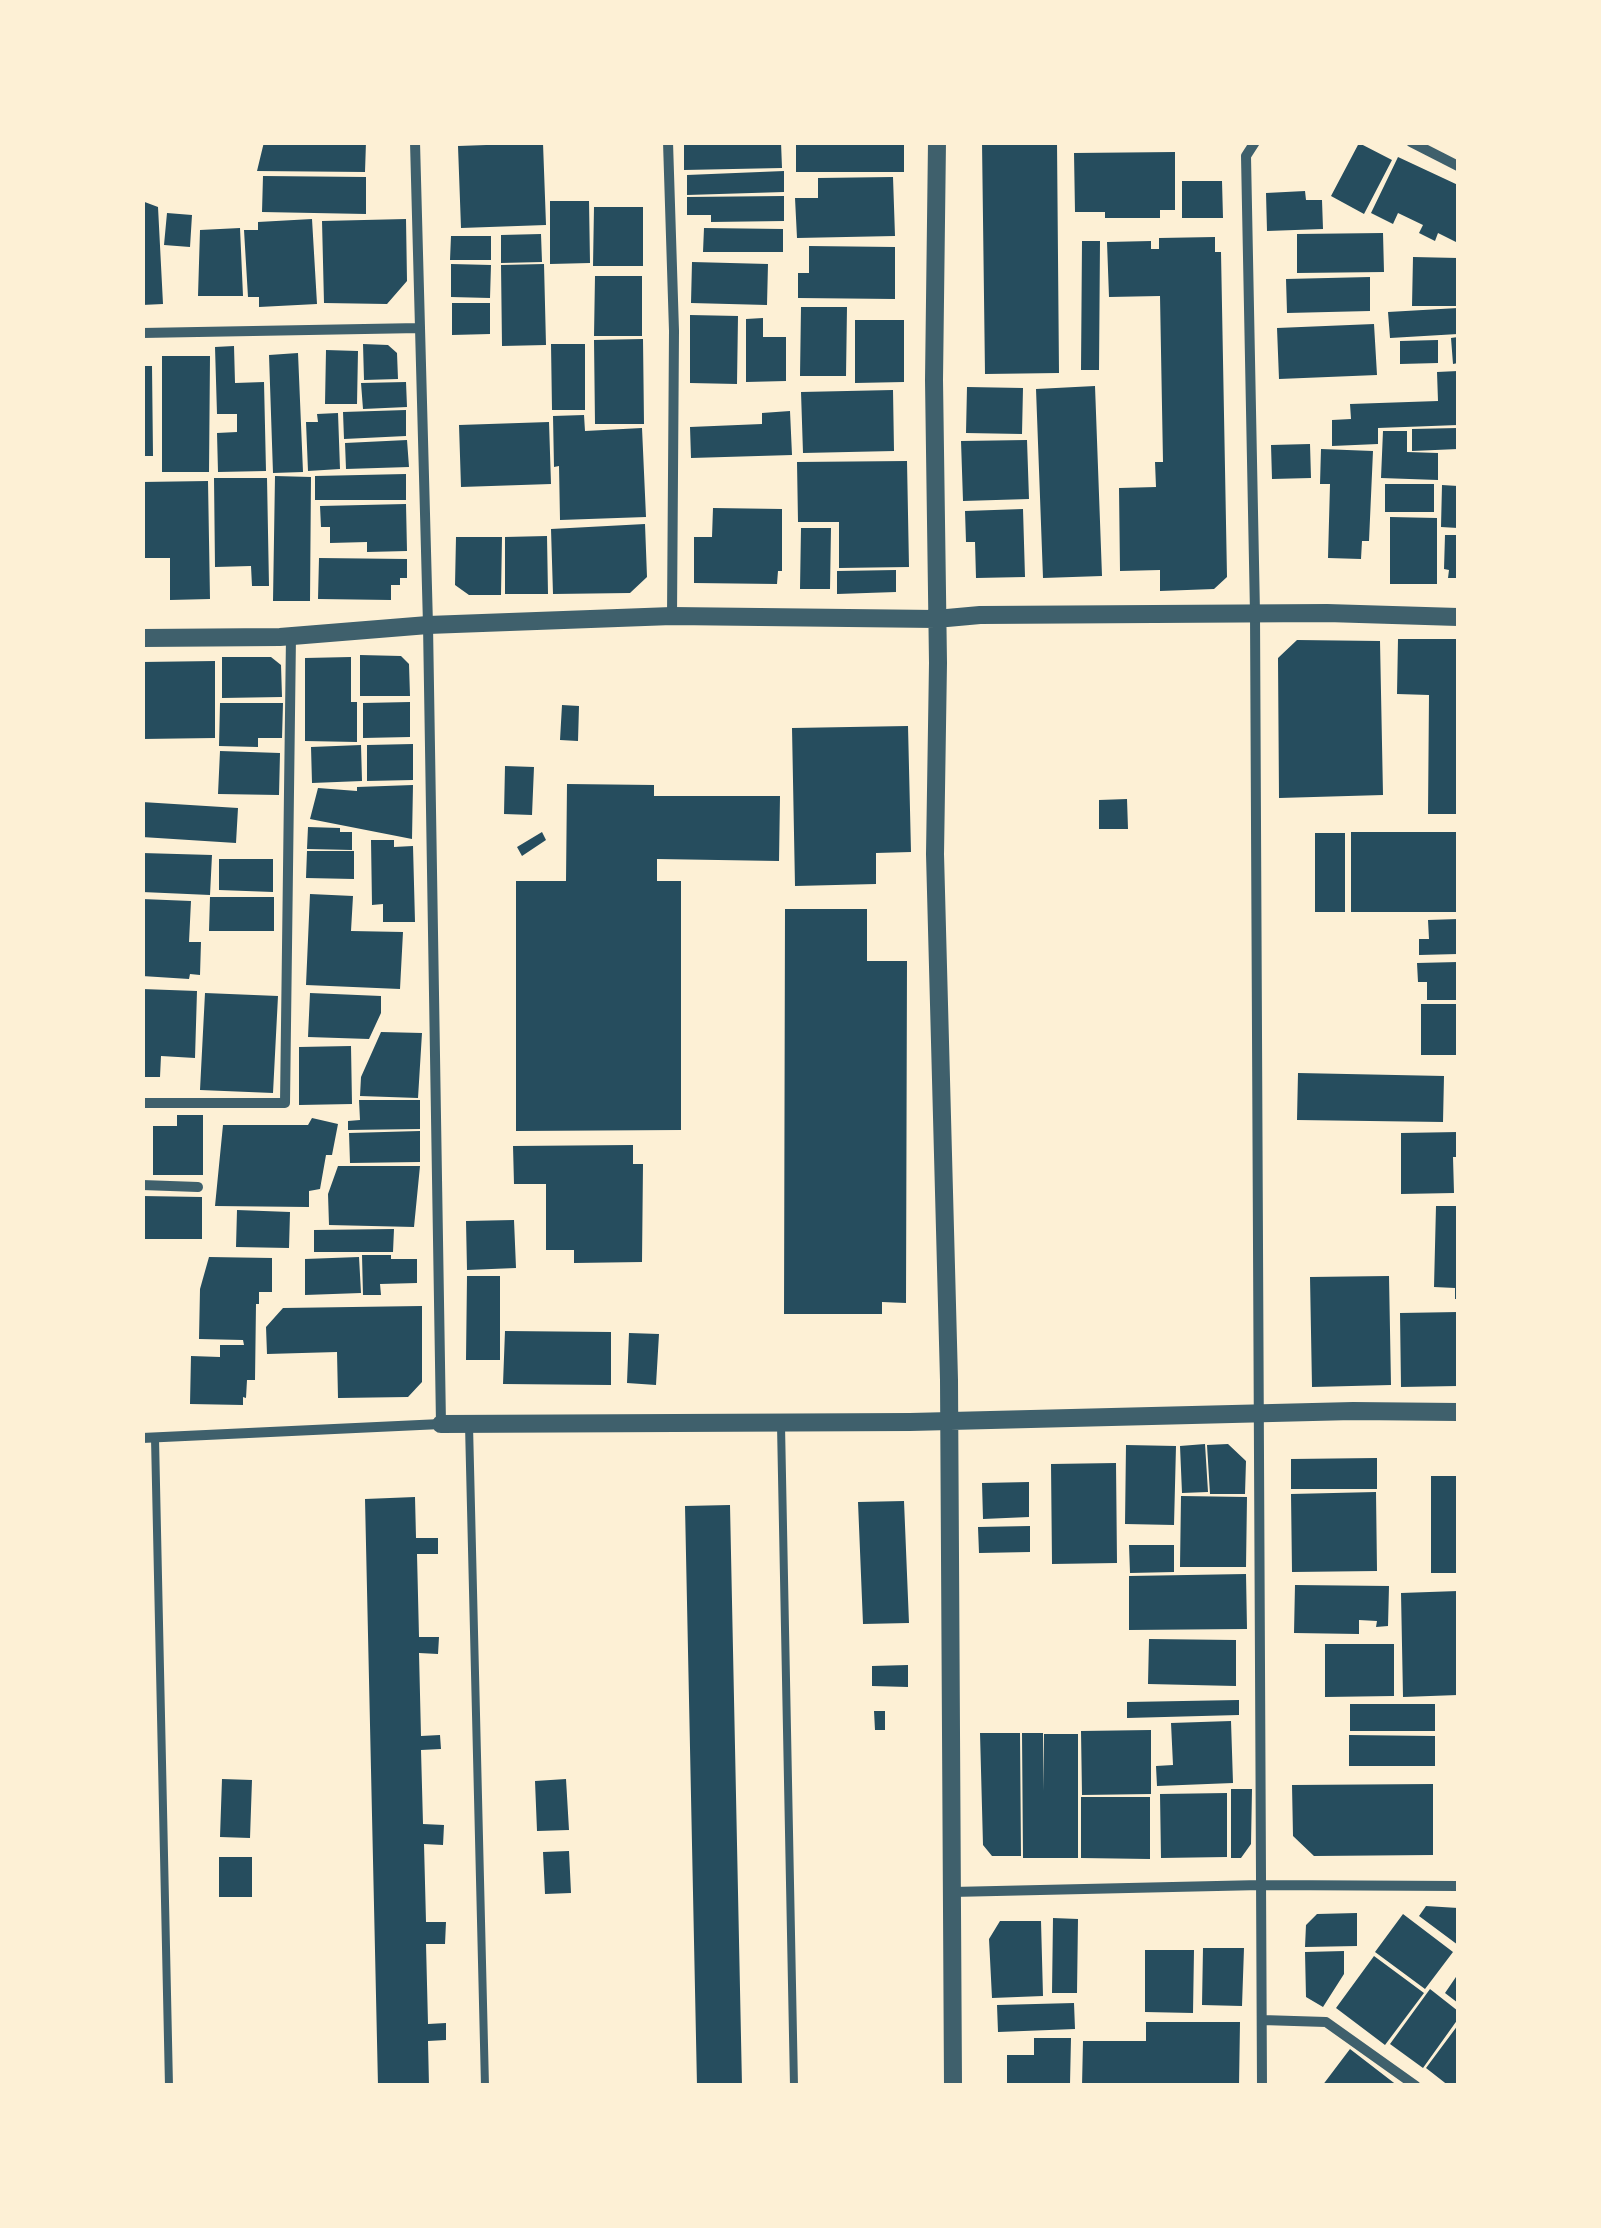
<!DOCTYPE html>
<html>
<head>
<meta charset="utf-8">
<style>
	body { margin:0 }
	#map { position:relative; width:1601px; height:2228px; overflow:hidden; background:#fdf0d5; font-family:Merriweather,serif }
	canvas { display:block }
	.frame { position:absolute; inset:0; border:145px solid #fdf0d5; pointer-events:none }
</style>
</head>
<body>
<div id="map">
<canvas width="1601" height="2228"></canvas>
<div class="frame"></div>
</div>
<script>
const context = document.querySelector('canvas').getContext('2d');
context.lineJoin = 'round';
function paint(path, color) {
  context.fillStyle = color;
  context.fill(path, 'evenodd');
}
function stroke(path, color, width, dash) {
  context.strokeStyle = color;
  context.lineWidth = width;
  context.lineCap = dash ? 'butt' : 'round';
  context.setLineDash(dash || []);
  context.stroke(path);
}
paint(new Path2D(`
	M264 142H366L365 172 257 171Z
	M684 142H781L782 168 684 170Z
	M796 142H904V172H796Z
	M982 142H1057L1059 373 985 374Z
	M543 143 546 225 461 228 458 146Z
	M1359 143 1392 160 1364 214 1331 196Z
	M1175 152V210H1160V218H1105V212H1075L1074 153Z
	M1398 157 1458 185V243L1438 233 1435 241 1419 233 1423 225 1398 213 1393 224 1371 213Z
	M784 171V192L687 195V175Z
	M263 176 366 177V214L262 212Z
	M893 177 895 236 797 238 795 198H818V178Z
	M1182 181H1222L1223 218H1182Z
	M1305 191 1306 200H1322L1323 229 1267 231 1266 193Z
	M784 196V221L711 222V215H687V197Z
	M142 201 158 207 163 304 142 305Z
	M550 201H589L590 263 550 264Z
	M594 207H643V266H593Z
	M167 213 192 215 190 247 164 245Z
	M312 219 317 304 259 307V297H248L244 230H258V222Z
	M406 219 407 281 387 304 324 303 322 221Z
	M240 228 243 296H198L200 230Z
	M704 228 783 229V252H703Z
	M1383 233 1384 272 1297 273V234Z
	M541 234 542 262 501 263V235Z
	M451 236H491V260H450Z
	M1215 237V252H1221L1227 577 1214 589 1160 591V570L1120 571 1119 488 1156 487 1155 462H1163L1160 296 1109 297 1107 242 1151 241V249H1159V238Z
	M1082 241H1100L1099 370H1081Z
	M809 246 895 247V299L798 298V273H809Z
	M1413 257 1458 258V306H1412Z
	M692 262 768 264 767 305 691 303Z
	M451 264 491 265 490 298 451 297Z
	M544 264 546 345 502 346 501 265Z
	M595 276H642V336H594Z
	M1370 277V311L1287 313 1286 279Z
	M452 303H490V334L452 335Z
	M801 307H847L846 376H800Z
	M1458 308V334L1390 338 1388 312Z
	M690 315 738 316 737 384 690 383Z
	M763 318V337H786V381L746 382V319Z
	M855 320H904V382L855 383Z
	M1374 324 1377 375 1279 379 1277 328Z
	M1458 337V363L1453 364 1451 338Z
	M643 339 644 424H595L594 340Z
	M1438 340V363L1400 364V341Z
	M363 344 388 345 397 353 398 379 364 380Z
	M551 344H585V410H552Z
	M234 346 235 383 264 382 266 471 218 472 217 433 237 432V414H217L215 347Z
	M326 350 358 351 357 404H325Z
	M298 353 303 472 273 473 269 355Z
	M162 356H210L209 472H162Z
	M142 366H152L153 456H142Z
	M1458 371V425L1378 428V444L1332 446V420L1351 419 1350 404 1438 401 1437 372Z
	M406 382 407 407 363 409 361 383Z
	M1095 386 1102 576 1043 578 1036 389Z
	M967 387 1023 388 1022 434 966 433Z
	M893 390 894 451 803 453 801 392Z
	M406 410V436L344 439 343 412Z
	M790 411 792 455 691 458 690 427 762 424V413Z
	M338 413 340 469 308 471 306 422H318L317 414Z
	M584 415 585 431 642 428 646 517 560 520 559 466 554 467 553 416Z
	M549 422 551 484 461 487 459 425Z
	M1458 428V449L1412 451V429Z
	M1383 431H1407V452L1438 453V480L1381 478Z
	M407 440 409 467 346 469 345 443Z
	M1027 440 1029 499 963 501 961 441Z
	M1310 444 1311 478 1272 479 1271 445Z
	M1321 449 1373 451 1369 541H1362L1361 559 1328 558 1330 484H1320Z
	M907 461 909 567 839 568V522H798L797 462Z
	M406 474V500H315V476Z
	M275 476 311 477 310 601H273Z
	M214 478H267L269 586H252L251 566 215 567Z
	M208 481 210 599 170 600V558H142V482Z
	M1385 484H1434V512H1385Z
	M1442 485 1458 486V528L1441 527Z
	M406 504 407 551 367 552V542L330 543V527H321L320 506Z
	M713 508 782 509V571H778L777 584 694 583V537H712Z
	M1023 509 1025 577 976 578 975 542H966L965 511Z
	M1390 517 1437 518V584H1390Z
	M645 524 647 577 630 593 553 594 551 529Z
	M801 528H831L830 589H800Z
	M1445 535H1458V578H1448L1449 570 1444 569Z
	M547 536 548 594H505V537Z
	M456 537H502L501 595H469L455 585Z
	M319 558 407 559V578H400V585H391V600L318 599Z
	M896 570V592L837 594V571Z
	M1398 639H1458V814H1428L1429 695 1397 694Z
	M1297 640 1380 641 1383 795 1279 798 1278 658Z
	M360 655 401 656 409 664 410 696H360Z
	M222 657H271L281 665 282 697 222 698Z
	M351 657V702H357V742L305 741V658Z
	M215 661V738L142 739V662Z
	M410 702V737L363 738V703Z
	M220 703H283L282 738H258V747L219 746Z
	M562 705 579 706 578 741 560 740Z
	M908 726 911 852 876 853V884L795 886 792 728Z
	M413 744V780L367 781V745Z
	M361 745 362 781 312 783 311 747Z
	M220 751 280 753 279 795 218 794Z
	M505 766 534 767 532 815 504 814Z
	M567 784 654 785V796H780L779 861 657 859V881H681V1130L516 1131V881H566Z
	M413 785 412 839 310 819 318 788 357 791V787Z
	M1127 799 1128 829H1099V800Z
	M142 802 238 808 236 843 142 837Z
	M308 827 340 828V832H352V850L307 849Z
	M542 832 546 840 522 856 517 847Z
	M1351 832H1458V912H1351Z
	M1315 833H1345V912H1315Z
	M371 840H394V847L413 846 415 922H383V904L372 905Z
	M307 851H354V879L306 878Z
	M142 853 212 855 210 895 142 892Z
	M219 859H273V892L219 890Z
	M310 894 353 896 351 931 403 932 400 989 306 985Z
	M210 897H274V931H209Z
	M142 899 191 901 189 942H201L200 975 190 974 189 979 142 976Z
	M785 909H867V961H907L906 1303 882 1302V1314H784Z
	M1458 919V954L1419 955V939H1429L1428 920Z
	M1458 962V1000H1427V982H1418L1417 963Z
	M142 989 197 991 195 1058 161 1056 160 1077H142Z
	M205 993 278 996 273 1093 200 1090Z
	M310 993 381 996V1013L369 1039 308 1037Z
	M1421 1004H1458V1055H1421Z
	M381 1032 422 1033 418 1098 360 1096 361 1077Z
	M351 1046 352 1104 299 1105V1047Z
	M1298 1073 1444 1076 1443 1122 1297 1120Z
	M359 1100H420V1129L348 1130V1121L360 1120Z
	M177 1115H203V1175H153V1126H177Z
	M312 1118 338 1124 332 1155H326L320 1189 309 1191V1207L215 1206 223 1125H308Z
	M420 1131V1162L350 1163 349 1133Z
	M1458 1132V1157H1453L1454 1193 1401 1194V1133Z
	M633 1145V1164H643L642 1262 574 1263V1250H546V1184H514L513 1146Z
	M338 1166H420L414 1227 329 1225 328 1194Z
	M142 1196 202 1197V1239H142Z
	M1436 1206H1458V1299H1455V1288L1434 1287Z
	M237 1210 290 1212 289 1248 236 1247Z
	M514 1220 516 1268 467 1270 466 1221Z
	M394 1229 393 1252H314V1230Z
	M362 1255H391V1259H417V1283L380 1284 381 1295H363Z
	M209 1257 272 1258V1292H259V1304H256L255 1380H247L246 1398 243 1397V1405L190 1404 191 1356 220 1357V1345H244L243 1340 199 1339 200 1289Z
	M359 1257 361 1293 305 1295V1259Z
	M467 1276H500V1360H466Z
	M1389 1276 1391 1385 1312 1387 1310 1277Z
	M422 1306V1382L408 1397 338 1398 337 1352 267 1354 266 1327 283 1308Z
	M1458 1312V1386L1401 1387 1400 1313Z
	M505 1331 611 1332V1385L503 1384Z
	M629 1333 659 1334 656 1385 627 1383Z
	M1205 1444 1208 1492 1182 1493 1180 1446Z
	M1228 1444 1246 1461 1245 1494H1210L1207 1445Z
	M1126 1445 1176 1446 1174 1525 1125 1524Z
	M1377 1458V1489H1291V1459Z
	M1116 1463 1117 1563 1052 1564 1051 1464Z
	M1431 1476H1458V1573H1431Z
	M1029 1482V1517L983 1519 982 1483Z
	M1376 1492 1377 1571 1292 1572 1291 1494Z
	M1181 1496 1247 1497 1246 1567H1180Z
	M415 1497 416 1538H438V1554H417L419 1637H439L438 1654 419 1653 421 1736 440 1735 441 1749 421 1750 423 1824 444 1825 443 1845 424 1844 426 1922H446L445 1944H426L428 2024 446 2023V2040L428 2041 429 2086H378L365 1499Z
	M904 1501 909 1623 863 1624 858 1502Z
	M730 1505 742 2086H697L685 1506Z
	M1030 1526V1552L979 1553 978 1527Z
	M1129 1545H1174V1572L1130 1573Z
	M1246 1574 1247 1629 1129 1630V1576Z
	M1295 1585 1389 1586 1388 1626 1376 1627 1377 1621 1359 1620V1634L1294 1633Z
	M1458 1591V1695L1403 1697 1401 1593Z
	M1149 1639 1236 1640V1686L1148 1684Z
	M1325 1644H1394V1696L1325 1697Z
	M908 1665V1687L872 1686V1666Z
	M1239 1700V1715L1127 1718V1702Z
	M1350 1704H1435V1731H1350Z
	M874 1711H885V1730H875Z
	M1231 1721 1233 1783 1157 1786 1156 1766 1173 1765 1171 1723Z
	M1151 1730V1794L1082 1795 1081 1731Z
	M980 1733H1020L1021 1856H992L983 1845Z
	M1022 1733H1043V1791L1044 1734H1078V1858H1023Z
	M1349 1735 1435 1736V1766H1349Z
	M222 1779 252 1780 250 1838 220 1837Z
	M566 1779 569 1830 537 1831 535 1781Z
	M1433 1784V1855L1314 1856 1293 1836 1292 1785Z
	M1231 1789H1252L1251 1844 1241 1858H1231Z
	M1227 1793V1857L1161 1858 1160 1794Z
	M1081 1797H1150V1859L1081 1858Z
	M569 1851 571 1893 545 1894 543 1852Z
	M219 1857H252V1897H219Z
	M1426 1906 1458 1908V1945L1419 1916Z
	M1357 1913V1946L1305 1947 1306 1925 1317 1914Z
	M1403 1914 1453 1952 1425 1989 1375 1952Z
	M1053 1918 1078 1919 1077 1993H1052Z
	M1000 1921H1041L1043 1996 992 1998 989 1939Z
	M1203 1948H1244L1242 2006 1202 2005Z
	M1145 1950H1194L1193 2013 1145 2012Z
	M1344 1951V1974L1323 2007 1306 1997 1305 1952Z
	M1374 1956 1424 1993 1385 2045 1336 2008Z
	M1458 1974V2003L1445 1993Z
	M1430 1989 1458 2011V2019L1423 2068 1390 2044Z
	M1074 2003 1075 2029 998 2032 997 2005Z
	M1146 2022H1240L1239 2086H1082L1083 2041H1146Z
	M1458 2025V2086H1449L1426 2068Z
	M1034 2038H1071L1070 2084 1007 2083V2055H1034Z
	M1350 2049 1398 2086H1322Z`), '#264d5e');
stroke(new Path2D(`
	M469 1425 485 2086
	M781 1425 794 2086
	M155 1438 169 2086`), '#3f606c', 8);
stroke(new Path2D(`
	M668 142 674 331 672 616
	M1255 142 1246 156 1255 613 1262 2086
	M1411 142 1458 166
	M142 333 420 328
	M142 1103H285L291 636
	M142 1185 198 1187
	M142 1438 441 1424 428 625 415 142
	M952 1892 1261 1885 1458 1886
	M1262 2020 1326 2022 1416 2086`), '#3f606c', 10);
stroke(new Path2D(`
	M937 142 934 380 938 663 935 854 949 1380 953 2086
	M142 638 280 637 428 625 672 616 936 619 980 615 1327 613 1458 617
	M441 1424 910 1422 1353 1411 1458 1412`), '#3f606c', 18);
</script>
</body>
</html>
